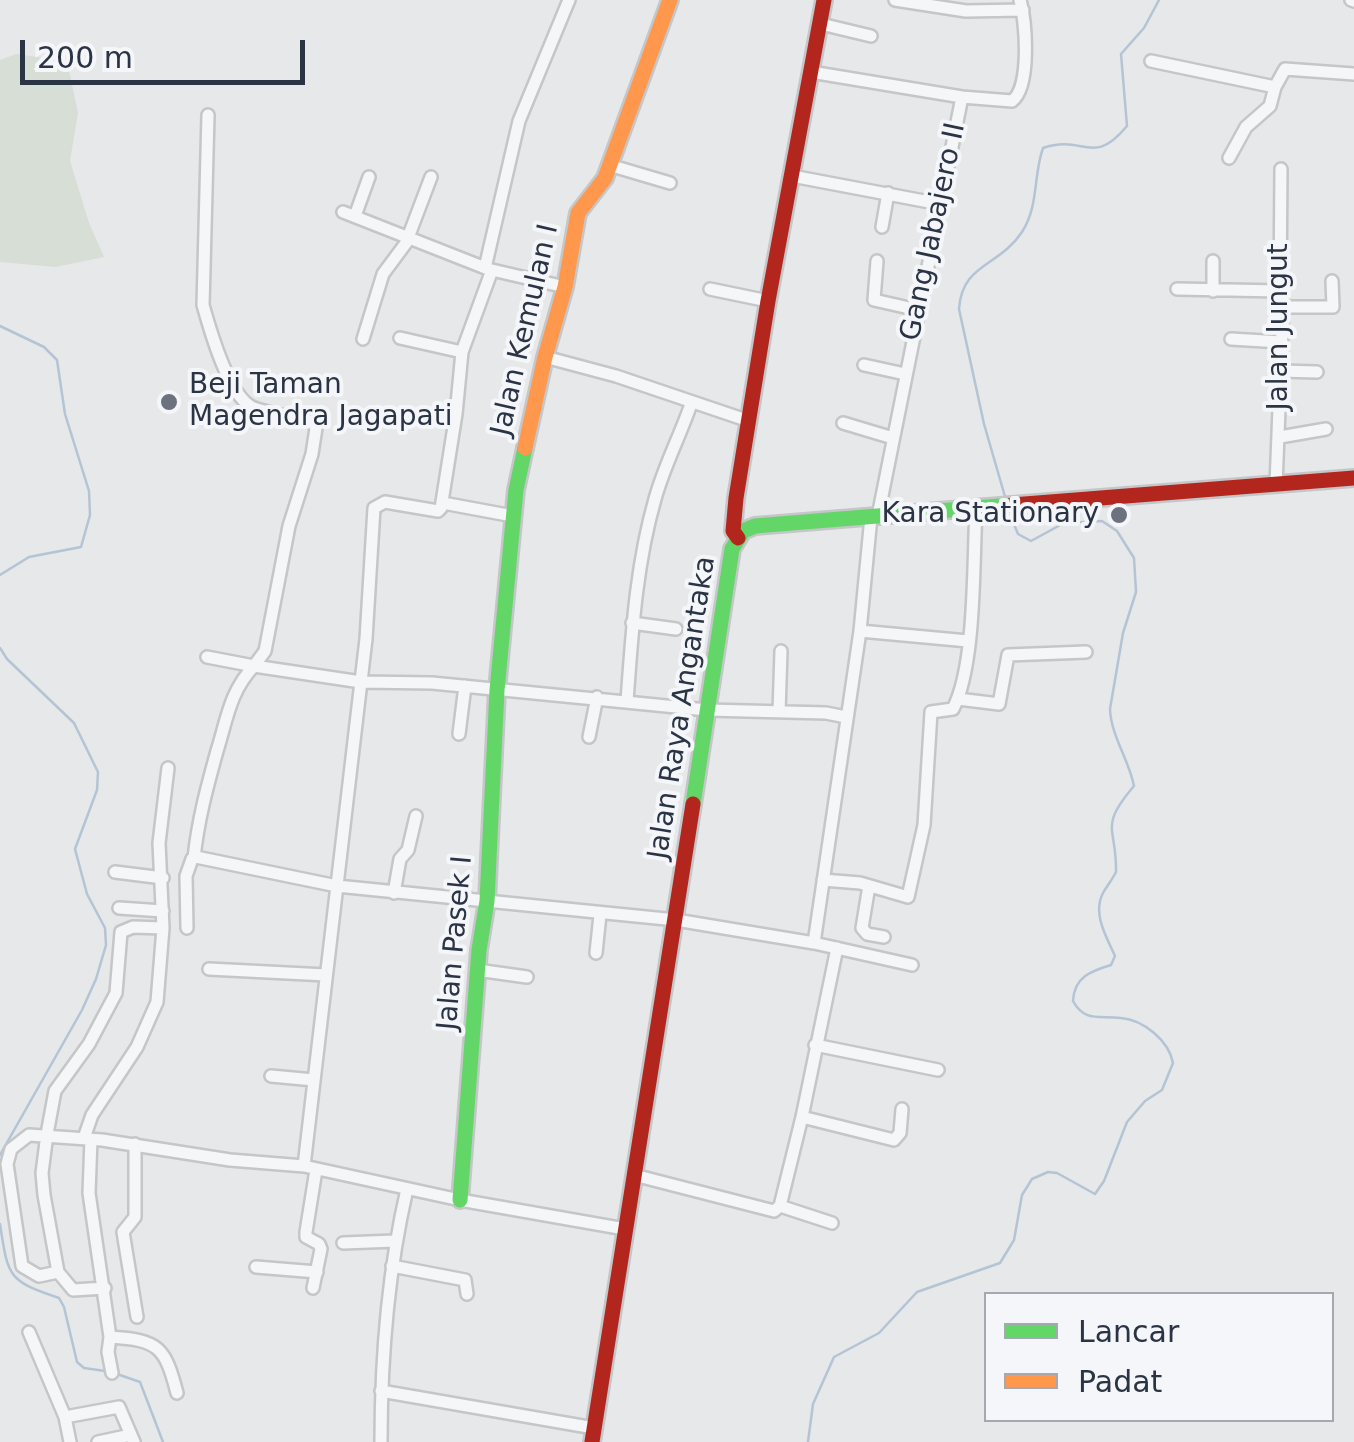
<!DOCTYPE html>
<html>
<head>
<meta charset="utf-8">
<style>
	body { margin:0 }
	#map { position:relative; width:1354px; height:1442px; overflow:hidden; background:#e6e8ea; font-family:"DejaVu Sans",sans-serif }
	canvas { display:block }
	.legend { position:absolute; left:984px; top:1292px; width:350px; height:130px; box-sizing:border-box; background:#f4f6f9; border:2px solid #a4a8b1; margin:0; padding:12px 18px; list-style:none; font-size:30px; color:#2b3445 }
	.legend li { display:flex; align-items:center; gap:20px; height:50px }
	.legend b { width:50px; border:2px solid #a4a8b1 }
	.scale { position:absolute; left:20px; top:40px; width:285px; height:45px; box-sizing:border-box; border:5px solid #2b3445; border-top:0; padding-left:12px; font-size:30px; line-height:35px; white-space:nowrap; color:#2b3445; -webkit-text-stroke:8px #f4f6f9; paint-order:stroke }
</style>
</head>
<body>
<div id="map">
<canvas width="1354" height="1442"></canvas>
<ul class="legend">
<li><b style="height:12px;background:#63d668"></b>Lancar</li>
<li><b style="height:12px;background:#ff974d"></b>Padat</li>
</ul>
<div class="scale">200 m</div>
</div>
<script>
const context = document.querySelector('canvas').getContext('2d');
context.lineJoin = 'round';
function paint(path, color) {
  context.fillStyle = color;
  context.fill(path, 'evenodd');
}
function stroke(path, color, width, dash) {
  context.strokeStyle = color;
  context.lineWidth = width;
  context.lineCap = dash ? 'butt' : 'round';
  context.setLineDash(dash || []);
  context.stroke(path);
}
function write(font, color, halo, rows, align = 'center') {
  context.font = font + ' "DejaVu Sans",sans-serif';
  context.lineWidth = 8;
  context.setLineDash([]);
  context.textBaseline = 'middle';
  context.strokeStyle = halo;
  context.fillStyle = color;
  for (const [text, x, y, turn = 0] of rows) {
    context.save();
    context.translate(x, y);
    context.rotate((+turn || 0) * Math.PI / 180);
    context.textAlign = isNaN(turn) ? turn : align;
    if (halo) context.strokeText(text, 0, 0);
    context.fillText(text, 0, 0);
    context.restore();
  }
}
paint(new Path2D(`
	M16 54 67 61 78 113 70 161 89 223 104 257 55 267 0 262V60Z`), '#d6ded6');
stroke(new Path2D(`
	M0 326 44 347 57 360 65 414 89 491 90 515 81 547 29 557 0 575
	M1006 500 984 424 959 309C962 263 999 267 1022 232 1039 206 1033 176 1043 148 1085 134 1092 168 1127 126L1121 54 1144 28 1159 0
	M0 648 7 659 74 723 98 772 97 790 75 849 87 894 105 928 106 945 96 979 82 1010 0 1155
	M0 1224C8 1276 7 1281 59 1298L64 1307 77 1362 84 1368 105 1371
	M117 1374 140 1382 163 1442
	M808 1442 813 1404 834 1357 879 1333 917 1292 1000 1263 1014 1240 1022 1195 1032 1179 1048 1172 1057 1173 1095 1194 1104 1181 1127 1122 1145 1101 1162 1090 1173 1063C1169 1041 1144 1020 1121 1018 1100 1015 1085 1023 1073 1001 1074 977 1091 971 1111 965L1115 956C1107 938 1092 914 1103 893 1107 886 1112 880 1116 872 1117 827 1098 828 1134 786 1129 760 1111 736 1110 709L1123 633 1136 592 1134 558 1117 531 1102 521 1064 523 1031 541 1018 534 1009 512`), '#b4c4d5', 2.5);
const street = new Path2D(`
	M895 0 966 11 1023 10
	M1351 0 1354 1
	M821 24 871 36
	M1151 61 1275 87 1285 69 1354 74
	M811 72 962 97 878 516
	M962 97 1012 101C1031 87 1026 22 1020 0
	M208 115 203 305C210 330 227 391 250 406 259 412 298 418 312 422L316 428 312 454 289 526 265 651 254 666 361 682 432 683 707 710 826 713 846 717
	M1229 158 1246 127 1270 106 1275 87
	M609 165 670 183
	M792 176 940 204
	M343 212 488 269
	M355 216 369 177
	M882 227 888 193
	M877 261 874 300 918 310
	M1213 261V291
	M485 268 519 121 569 0
	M710 289 768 301
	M1177 289 1280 291
	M1283 307H1333L1332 281
	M400 338 462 352
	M363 339 383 274 406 243 431 177
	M1231 339 1281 342
	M545 357 616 376 749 421
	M864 365 905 374
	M1280 371 1317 372
	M843 423 893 438
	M1280 437 1326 429
	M1276 485 1283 307 1280 291 1281 169
	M443 503 513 516
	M632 623 676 629
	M860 631 968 641
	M207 657 254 666
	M958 699 999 704 1008 655 1086 652
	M627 701C632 633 636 565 655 499 664 466 680 436 691 404
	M779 712 781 651
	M459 734 465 686
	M589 737 597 697
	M194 858C198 820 207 787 217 751 227 719 230 691 254 666
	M115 872 163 878
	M823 880 860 883 908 897 924 825 931 712 953 709C976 665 973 562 976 510
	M869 886 862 928 867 934 884 937
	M394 893 400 859 408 850 416 816
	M119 908 163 911
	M187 928 186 876 192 859 196 857 337 886 676 920 814 943 912 965
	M814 943 860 631 871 517
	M596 953 600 915
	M209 969 326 975
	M477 970 527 977
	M815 1045 938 1070
	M271 1076 314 1080
	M802 1117 894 1140 900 1133 902 1109
	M84 1138 92 1115 137 1047 157 1002 163 928 159 843 168 768
	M91 1139 89 1193 110 1337C159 1340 165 1347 177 1393
	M135 1144V1217L123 1232 137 1317
	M304 1166 366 639 374 508 385 502 438 511 441 508 456 414 462 352 492 270 565 287
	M634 1175 774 1211 780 1206 832 1223
	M780 1206 802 1117 837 948
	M343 1243 395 1241
	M392 1266 465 1280 467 1294
	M256 1267 317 1272
	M58 1272 39 1276 22 1266 7 1164 11 1149 29 1135 102 1140 230 1160 304 1166 460 1200 625 1229
	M105 1288 73 1290 58 1272 44 1195 42 1173 47 1134 55 1091 89 1044 116 993 121 932 133 927 163 928
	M313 1288 321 1249 319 1244 306 1237V1232L316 1170
	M29 1332 65 1417 70 1442
	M110 1337 108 1352 112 1373
	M381 1391 594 1428
	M65 1417 119 1407 134 1442
	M98 1442 131 1435
	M381 1442C381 1357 388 1271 407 1189`);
const fast = new Path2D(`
	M693 804 732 549 743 531 755 526 1012 505
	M460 1200 479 950 487 901 497 690 516 490 525 448`);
const slow = new Path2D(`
	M525 448 545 357 565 287 578 213 605 178 670 0`);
const jam = new Path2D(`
	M1012 505 1354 478
	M738 538 733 531 736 498 768 301 824 0
	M592 1442 693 804`);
stroke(street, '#c4c6c8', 16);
stroke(fast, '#c4c6c8', 20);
stroke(slow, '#c4c6c8', 20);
stroke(jam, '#c4c6c8', 20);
stroke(street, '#f5f6f7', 11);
stroke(fast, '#63d668', 15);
stroke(slow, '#ff974d', 15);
stroke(jam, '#b3261e', 15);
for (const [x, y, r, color] of [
	[169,402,10,"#6c737f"],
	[1119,515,10,"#6c737f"]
]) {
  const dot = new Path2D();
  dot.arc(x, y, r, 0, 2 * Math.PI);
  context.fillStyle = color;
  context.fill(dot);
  stroke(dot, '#f4f6f9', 4);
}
write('28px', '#2b3445', '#f4f6f9', [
	["Gang Jabajero II",934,232,-78],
	["Jalan Jungut",1280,327,-90],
	["Jalan Kemulan I",526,330,-77],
	["Jalan Raya Angantaka",683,708,-81],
	["Jalan Pasek I",456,943,-85]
]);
write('28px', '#2b3445', '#f4f6f9', [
	["Beji Taman",189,386],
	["Magendra Jagapati",189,418],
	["Kara Stationary",1099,515,"right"]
], 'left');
</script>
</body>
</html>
